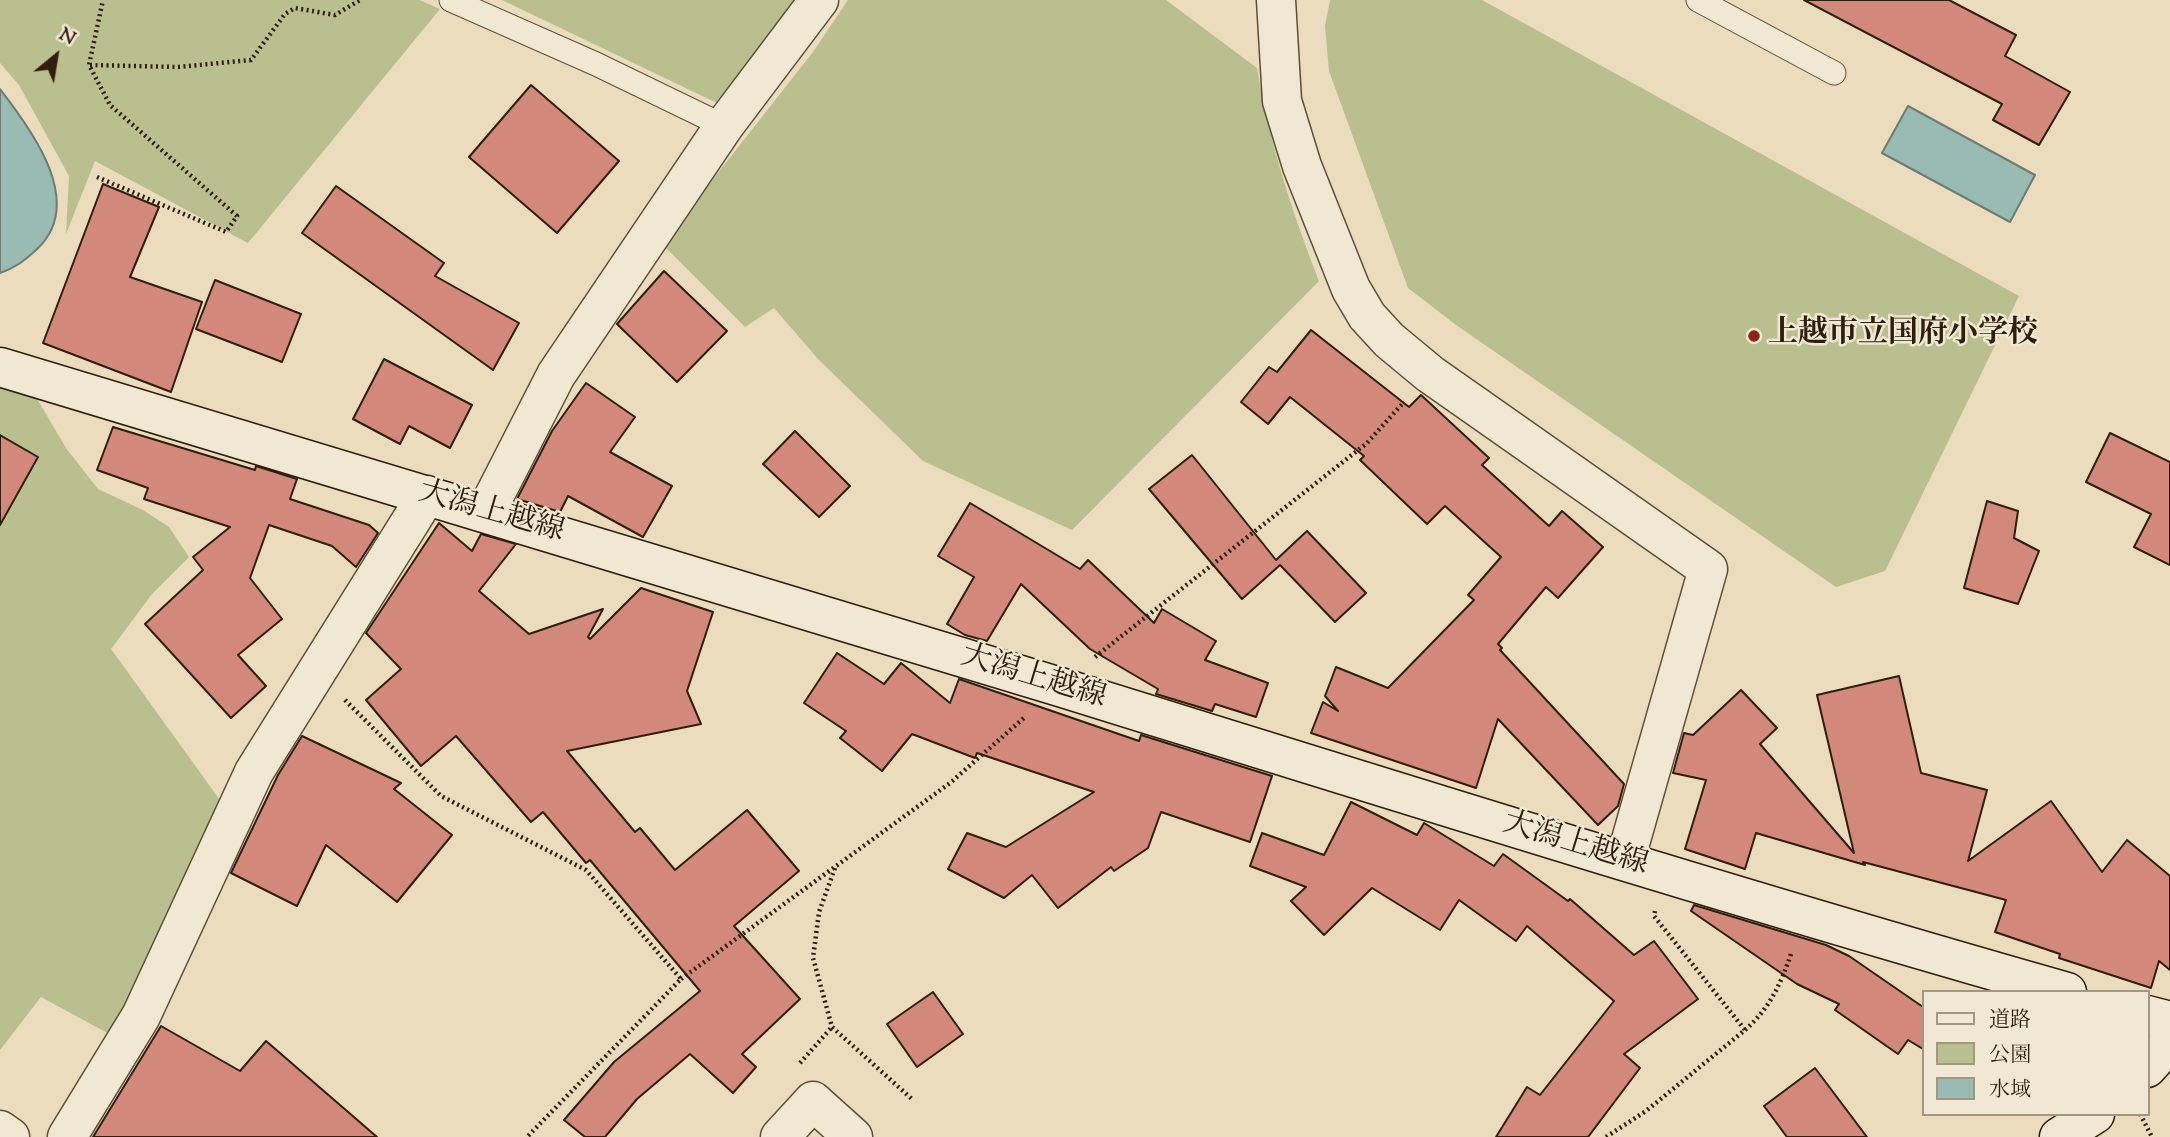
<!DOCTYPE html>
<html>
<head>
<meta charset="utf-8">
<style>
	body { margin:0 }
	#map { position:relative; width:2170px; height:1137px; overflow:hidden; background:#eadcbc; font-family:"Sorts Mill Goudy","Noto Serif JP",serif }
	canvas { display:block }
	.legend { position:absolute; left:1922px; top:990px; width:228px; height:126px; box-sizing:border-box; background:#f1e8d3; border:2px solid #a39783; margin:0; padding:9px 12px; list-style:none; font-size:21px; color:#2f1e0c }
	.legend li { display:flex; align-items:center; gap:14px; height:35px }
	.legend b { width:35px; border:2px solid #a39783 }
	.north { position:absolute; left:21px; top:21px; width:70px; height:70px; -webkit-text-stroke:5px #f1e8d3; paint-order:stroke; rotate:30deg; font-size:19px; font-weight:700; line-height:28px; text-align:center; color:#2f1e0c }
	.north::after { content:''; display:block; margin:auto; width:24px; height:32px; background:#2f1e0c; clip-path:polygon(50% 0,100% 100%,50% 72%,0 100%) }
</style>
</head>
<body>
<div id="map">
<canvas width="2170" height="1137"></canvas>
<ul class="legend">
<li><b style="height:9px;background:#f1e8d3"></b>道路</li>
<li><b style="height:19px;background:#babf8f"></b>公園</li>
<li><b style="height:19px;background:#98bbb4"></b>水域</li>
</ul>
<div class="north">N</div>
</div>
<script>
const context = document.querySelector('canvas').getContext('2d');
context.lineJoin = 'round';
function paint(path, color) {
  context.fillStyle = color;
  context.fill(path, 'evenodd');
}
function stroke(path, color, width, dash) {
  context.strokeStyle = color;
  context.lineWidth = width;
  context.lineCap = dash ? 'butt' : 'round';
  context.setLineDash(dash || []);
  context.stroke(path);
}
function write(font, color, halo, rows, align = 'center') {
  context.font = font + ' "Sorts Mill Goudy","Noto Serif JP",serif';
  context.lineWidth = 5;
  context.setLineDash([]);
  context.textBaseline = 'middle';
  context.strokeStyle = halo;
  context.fillStyle = color;
  for (const [text, x, y, turn = 0] of rows) {
    context.save();
    context.translate(x, y);
    context.rotate((+turn || 0) * Math.PI / 180);
    context.textAlign = isNaN(turn) ? turn : align;
    if (halo) context.strokeText(text, 0, 0);
    context.fillText(text, 0, 0);
    context.restore();
  }
}
paint(new Path2D(`
	M0 0H419L440 9 248 243 95 161 66 234 69 176 19 85 0 63Z
	M502 0H798L719 104Z
	M848 0H1166L1257 68C1270 144 1291 209 1319 281L1072 530 923 461 818 359 774 308 745 327 662 244 813 52Z
	M1330 0H1482L2019 296 1885 571 1836 587 1456 325 1408 288 1329 71 1325 26Z
	M0 381 33 392 66 448 98 489 143 510 169 527 189 557 152 594 111 649 225 807 113 1036 41 997 0 1050Z`), '#babf8f');
const water = new Path2D(`
	M0 89C32 130 87 204 36 250 24 261 15 268 0 273Z
	M1908 106 2035 175 2010 222 1882 153Z`);
paint(water, '#98bbb4');
stroke(water, '#6e7c71', 2);
const building = new Path2D(`
	M1804 0H1949L2016 35 2005 56 2070 92 2039 145 1993 120 2002 104Z
	M531 85 619 161 557 233 469 157Z
	M103 184 159 207 130 277 202 302 171 392 43 343Z
	M336 186 444 263 435 276 519 323 493 370 302 233Z
	M664 271 727 331 677 382 617 324Z
	M215 280 301 314 282 362 196 329Z
	M1311 330 1409 407 1421 395 1489 458 1482 465 1549 526 1562 511 1603 547 1558 598 1546 587 1498 644 1502 648 1500 650 1624 784 1618 806 1598 825 1498 719 1476 788 1311 733 1323 702 1338 711 1325 696 1336 667 1388 688 1474 600 1468 595 1501 557 1445 506 1427 524 1360 460 1364 456 1290 397 1268 424 1241 402 1269 367 1277 372Z
	M384 359 472 405 450 448 409 426 400 444 353 419Z
	M586 383 635 417 610 452 672 486 643 537 568 496 560 512 517 499 552 431Z
	M113 427 255 470 256 466 297 479 290 499 369 525 378 533 356 567 332 546 269 525 250 578 282 619 238 655 266 686 231 718 145 624 203 570 193 557 230 527 144 499 148 488 97 470Z
	M795 431 850 486 819 517 763 464Z
	M2110 433 2170 462V565L2134 547 2151 514 2086 482Z
	M0 435 38 457 0 525Z
	M1192 455 1276 560 1307 531 1366 593 1335 622 1280 565 1242 599 1149 489Z
	M1987 501 2018 511 2014 538 2039 551 2018 604 1964 588Z
	M970 503 1080 569 1088 560 1154 623 1162 609 1216 641 1205 660 1268 683 1256 717 1215 704 1212 711 1156 694 1158 689 1090 649 1021 584 987 641 965 635 947 624 974 577 938 556Z
	M439 523 472 551 481 534 516 544 479 591 529 634 603 609 588 637 590 639 641 588 713 612 687 691 701 724 567 751 635 832 640 828 675 870 747 810 799 871 734 926 800 999 742 1054 756 1067 733 1093 690 1054 637 1099 605 1137H585L564 1120 614 1062 700 991 590 860 586 863 543 812 531 822 456 736 421 766 366 700 401 669 366 633Z
	M837 653 884 684 901 663 950 703 959 679 1139 741 1141 735 1272 776 1250 842 1161 812 1148 848 1114 871 1111 867 1058 908 1032 875 1004 898 948 869 967 833 1006 847 1094 792 977 753 975 758 912 734 882 771 840 738 846 731 804 703Z
	M1899 676 1921 773 1987 790 1968 861 2051 801 2102 872 2127 840 2170 876V970L2159 961 2151 988 2059 958 2060 954 1995 932 2006 900 1863 862 1865 865 1756 833 1745 869 1685 849 1706 780 1673 773 1684 733 1693 735 1741 690 1777 728 1760 744 1854 853 1817 695Z
	M302 736 401 783 394 789 452 835 397 902 326 845 297 906 231 873 278 775Z
	M1351 802 1417 835 1424 823 1494 866 1503 854 1568 901 1570 899 1634 955 1654 941 1698 999 1624 1054 1640 1068 1588 1137H1496L1527 1087 1540 1095 1614 1001 1527 926 1516 941 1459 900 1440 930 1372 888 1324 935 1291 901 1306 887 1250 866 1262 833 1324 855Z
	M1694 905 1826 945 1849 956 1923 1007V1049L1908 1040 1898 1054 1835 1010 1839 1004 1797 984 1691 911Z
	M933 992 963 1034 917 1067 887 1024Z
	M161 1026 240 1071 266 1041 377 1137H93Z
	M1815 1068 1867 1137H1787L1764 1106Z`);
paint(building, '#d2897c');
stroke(building, '#2f1e0c', 2);
const lane = new Path2D(`
	M451 0 596 64 724 126
	M1698 0 1834 73`);
const street = new Path2D(`
	M1276 0 1282 101 1302 166 1351 289 1367 316 1389 340 1430 374 1708 569 1625 861
	M486 512 556 375 724 126 819 0
	M0 1130 10 1137
	M67 1137 141 1016 254 772 427 495
	M780 1137 813 1101 853 1137`);
const secondary = new Path2D(`
	M0 367C353 473 707 577 1060 687 1395 791 1729 896 2067 992
	M2147 1015 2170 1021
	M2147 1068 2170 1042
	M2059 1137 2095 1114`);
stroke(lane, '#5e4e38', 25);
stroke(street, '#5e4e38', 41);
stroke(secondary, '#2f1e0c', 41);
stroke(new Path2D(`
	M90 65 178 67 251 60 285 14 295 8 335 15 360 0
	M97 177 226 232 237 216 110 105 89 65 103 0
	M1095 657 1367 443 1404 402
	M345 700 441 796 586 870 681 979 527 1137
	M835 868 819 912 813 958 832 1027 913 1100
	M681 979 950 783 1025 717
	M1745 1030C1771 1007 1781 983 1792 951
	M800 1063 832 1027
	M2140 1114 2152 1137
	M1606 1137 1646 1111 1745 1030 1654 916 1655 911`), '#2f1e0c', 4.5, [2, 3.5]);
stroke(lane, '#f1e8d3', 23);
stroke(street, '#f1e8d3', 38);
stroke(secondary, '#f1e8d3', 38);
for (const [x, y, r, color] of [
	[1754,336,7,"#8f2418"]
]) {
  const dot = new Path2D();
  dot.arc(x, y, r, 0, 2 * Math.PI);
  context.fillStyle = color;
  context.fill(dot);
  stroke(dot, '#f1e8d3', 2.5);
}
write('bold 30px', '#2f1e0c', '#f1e8d3', [
	["上越市立国府小学校",1768,336]
], 'left');
write('30px', '#2f1e0c', '#f1e8d3', [
	["大潟上越線",491,514,16],
	["大潟上越線",1033,679,17],
	["大潟上越線",1575,846,17]
]);
</script>
</body>
</html>
